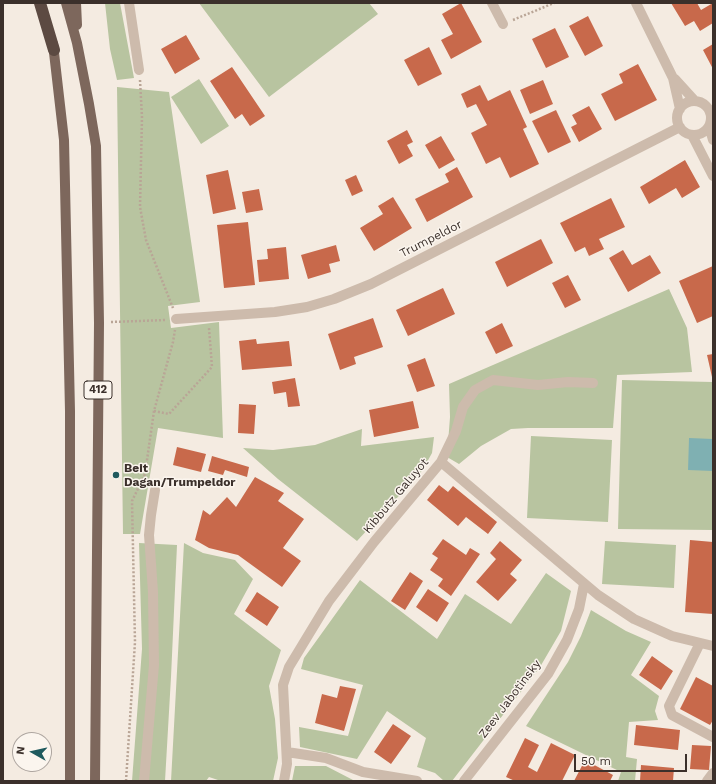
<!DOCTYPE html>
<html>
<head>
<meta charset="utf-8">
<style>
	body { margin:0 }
	#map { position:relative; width:716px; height:784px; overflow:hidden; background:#f4ebe1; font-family:"Work Sans",sans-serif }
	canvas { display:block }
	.frame { position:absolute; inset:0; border:4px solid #3b302b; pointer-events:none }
	.north { position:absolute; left:12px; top:732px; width:40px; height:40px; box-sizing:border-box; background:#fbf5ee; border:1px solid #aea6a0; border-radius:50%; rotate:278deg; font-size:11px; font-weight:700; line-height:16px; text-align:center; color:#3b302b }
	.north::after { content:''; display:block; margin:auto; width:14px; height:18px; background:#1f5a5e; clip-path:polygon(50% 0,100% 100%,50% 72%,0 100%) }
	.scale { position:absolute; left:574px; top:754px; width:113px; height:18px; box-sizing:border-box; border:2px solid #3b302b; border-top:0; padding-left:5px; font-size:12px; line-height:14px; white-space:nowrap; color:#3b302b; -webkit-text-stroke:3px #fbf5ee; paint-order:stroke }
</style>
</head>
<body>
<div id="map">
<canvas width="716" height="784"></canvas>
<div class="frame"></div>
<div class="north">N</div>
<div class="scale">50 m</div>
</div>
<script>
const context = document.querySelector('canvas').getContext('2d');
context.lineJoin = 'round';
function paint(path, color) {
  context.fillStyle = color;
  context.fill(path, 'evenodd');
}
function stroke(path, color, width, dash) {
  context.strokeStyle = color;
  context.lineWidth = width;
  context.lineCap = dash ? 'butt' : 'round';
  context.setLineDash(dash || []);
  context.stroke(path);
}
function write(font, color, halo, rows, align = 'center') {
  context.font = font + ' "Work Sans",sans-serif';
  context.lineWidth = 3;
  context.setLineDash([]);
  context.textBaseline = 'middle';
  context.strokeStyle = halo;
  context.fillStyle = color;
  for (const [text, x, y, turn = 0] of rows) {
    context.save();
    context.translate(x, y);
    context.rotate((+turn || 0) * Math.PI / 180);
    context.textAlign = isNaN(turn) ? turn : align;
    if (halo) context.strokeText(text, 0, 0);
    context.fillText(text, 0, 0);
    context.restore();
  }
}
paint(new Path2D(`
	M105 3H120L134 78 117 80 110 49Z
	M199 3H369L378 14 269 97Z
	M199 79 229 126 201 144 171 97Z
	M117 87 169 92 200 302 168 306 171 328 219 322 223 438 158 428 140 534H123Z
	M669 289 687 328 692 372 617 375 613 428H528L511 429 481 446 459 464 447 457 450 417 449 384Z
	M622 380 713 382V530L618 529Z
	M362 429 361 446 434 437 432 453 422 471 357 541 278 479 243 448 273 450 315 445Z
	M531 436 612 440 608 522 527 518Z
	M605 541 676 545 674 588 602 584Z
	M139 543 177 545 171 677 165 781H132L142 649Z
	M184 543 203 553 235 560 253 579 234 614 281 650 269 686 275 719 278 758 273 781H221L209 777 206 781H171Z
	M546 573 571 591 561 631 540 667 452 781H444L435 773 417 767 426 738 387 711 357 759 300 747 299 727 348 736 363 685 301 669 304 658 360 580 437 639 465 594 511 624Z
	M591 610 626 631 651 642 631 675 659 696 655 711 658 720 629 722 626 757 637 759 635 781H618L621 772 526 726 568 662 581 636Z
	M295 766H326L353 780 292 781Z`), '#b8c4a0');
paint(new Path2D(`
	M689 438 713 439V471L688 470Z`), '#7fb0b2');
paint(new Path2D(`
	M461 3 482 42 451 59 441 40 453 34 442 14Z
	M671 3H697L701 10 713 3V23L700 31 694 21 685 26Z
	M588 16 603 46 585 56 569 26Z
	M555 28 569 57 546 68 532 39Z
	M186 35 200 59 175 74 161 49Z
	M713 44V69L703 50Z
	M429 47 442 74 418 86 404 60Z
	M638 64 657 100 615 121 601 94 623 83 619 74Z
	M232 67 265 116 250 126 242 114 235 119 210 81Z
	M543 80 553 104 530 114 520 90Z
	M480 85 488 101 510 90 527 127 523 129 539 164 510 178 500 157 486 164 471 133 487 125 476 104 467 108 461 94Z
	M589 106 602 129 579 142 571 127 577 124 572 115Z
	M556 110 571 142 548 153 532 121Z
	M407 130 413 142 407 145 413 156 399 164 387 141Z
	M441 136 455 160 439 169 425 145Z
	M685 160 700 187 682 198 676 188 649 204 640 187Z
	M457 167 473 197 427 222 415 199 449 182 445 174Z
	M228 170 236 209 213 214 206 175Z
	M356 175 363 191 352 196 345 180Z
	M259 189 263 210 246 213 242 192Z
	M393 197 412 228 374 251 360 228 383 214 378 206Z
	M611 198 625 227 599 239 604 249 589 256 585 247 575 252 560 223Z
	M248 222 255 285 224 288 217 225Z
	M541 239 553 263 507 287 495 262Z
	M336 245 340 261 329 264 331 272 308 279 301 255Z
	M286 247 289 279 259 282 257 260 268 259 267 249Z
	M623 250 632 265 650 255 661 273 628 292 609 258Z
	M713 266V316L697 323 679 281Z
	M568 275 581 300 565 308 552 283Z
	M443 288 455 314 408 336 396 310Z
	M373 318 383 347 354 357 356 364 340 370 328 334Z
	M502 323 513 346 496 354 485 332Z
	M256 339 257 344 289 341 292 366 242 370 239 341Z
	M713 354V377H712L707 355Z
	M425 358 435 386 417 392 407 365Z
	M295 378 300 406 288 407 286 392 274 394 272 382Z
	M413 401 419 428 374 437 369 410Z
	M239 404 256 405 254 434 238 433Z
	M177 447 206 454 201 472 173 465Z
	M212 456 249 467 247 477 225 470 223 475 208 471Z
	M255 477 284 493 278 501 304 519 283 548 301 561 282 587 238 555 209 548 195 540 203 510 210 515 227 497 236 507Z
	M439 485 448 492 453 486 497 522 488 534 466 517 458 526 427 500Z
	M443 539 466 555 470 548 480 554 451 596 438 586 443 579 430 570 438 558 432 554Z
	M690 540 713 542V614L685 612Z
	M500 541 522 560 510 574 517 580 498 601 476 582 496 559 490 553Z
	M410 572 423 581 405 610 391 601Z
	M428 589 449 603 437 622 416 607Z
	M257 592 279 607 267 626 245 611Z
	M652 656 673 671 661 690 639 675Z
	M696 677 713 686V720L710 725 680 709Z
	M340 686 356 689 344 731 315 723 322 694 337 698Z
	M393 724 411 736 391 764 374 752Z
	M636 725 680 730 678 750 634 745Z
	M525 738 539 745 528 767 537 772 551 743 575 755 562 781H515L506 777Z
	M692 745 711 746 709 770 690 769Z
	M585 760 613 775 610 781H574Z
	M641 765 674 768 673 781H640Z`), '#c8694b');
stroke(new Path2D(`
	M513 20 554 3
	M140 80 142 117 140 207 146 240 173 308
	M111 322 166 320
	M154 411 169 414 212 367 209 328
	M126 781 135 642 132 501 145 474 154 411 173 342 175 330`), '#b9a596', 2.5, [2, 2]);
stroke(new Path2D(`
	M129 3 139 70
	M492 3 503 24
	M636 3 673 78 680 109
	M675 79 695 101
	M677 118a17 17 0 1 1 34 0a17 17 0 1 1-34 0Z
	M709 126 713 140
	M692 135 713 176
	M176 319 275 312 307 307 334 299 371 284 680 127
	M441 462 598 595 634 619 672 636 713 646
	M700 643 669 706 672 715 713 737
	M287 752 326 758 363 772 417 781
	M144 781 154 665 153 592 149 535 151 515 155 490
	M284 781 287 764 283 685 289 667 329 601 374 542 441 462 456 431 463 407 475 390 493 380 538 385 568 382 593 383
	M464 781 548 674 567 640 579 609 584 584
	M707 781 713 773`), '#cdbbac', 10);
stroke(new Path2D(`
	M66 3 77 43 89 104 96 146 99 323 95 781
	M76 3 77 25
	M53 44 64 140 70 411V781`), '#7d675c', 10);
stroke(new Path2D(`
	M40 3 54 50`), '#5c4a42', 12);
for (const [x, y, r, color] of [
	[116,475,4,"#1f5a5e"]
]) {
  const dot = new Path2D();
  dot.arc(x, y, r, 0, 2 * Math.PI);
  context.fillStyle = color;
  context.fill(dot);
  stroke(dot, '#fbf5ee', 1.5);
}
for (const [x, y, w] of [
	[98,390,28]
]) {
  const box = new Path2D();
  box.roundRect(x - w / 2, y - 9, w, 18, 3);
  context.fillStyle = '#fbf5ee';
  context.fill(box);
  stroke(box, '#3b302b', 1);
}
write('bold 11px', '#3b302b', null, [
	["412",98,390]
]);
write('12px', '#3b302b', '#fbf5ee', [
	["Trumpeldor",431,239,-27],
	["Kibbutz Galuyot",396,496,-50],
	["Zeev Jabotinsky",510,699,-53]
]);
write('bold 12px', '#3b302b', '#fbf5ee', [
	["Beit",124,468],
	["Dagan/Trumpeldor",124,482]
], 'left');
</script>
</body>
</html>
